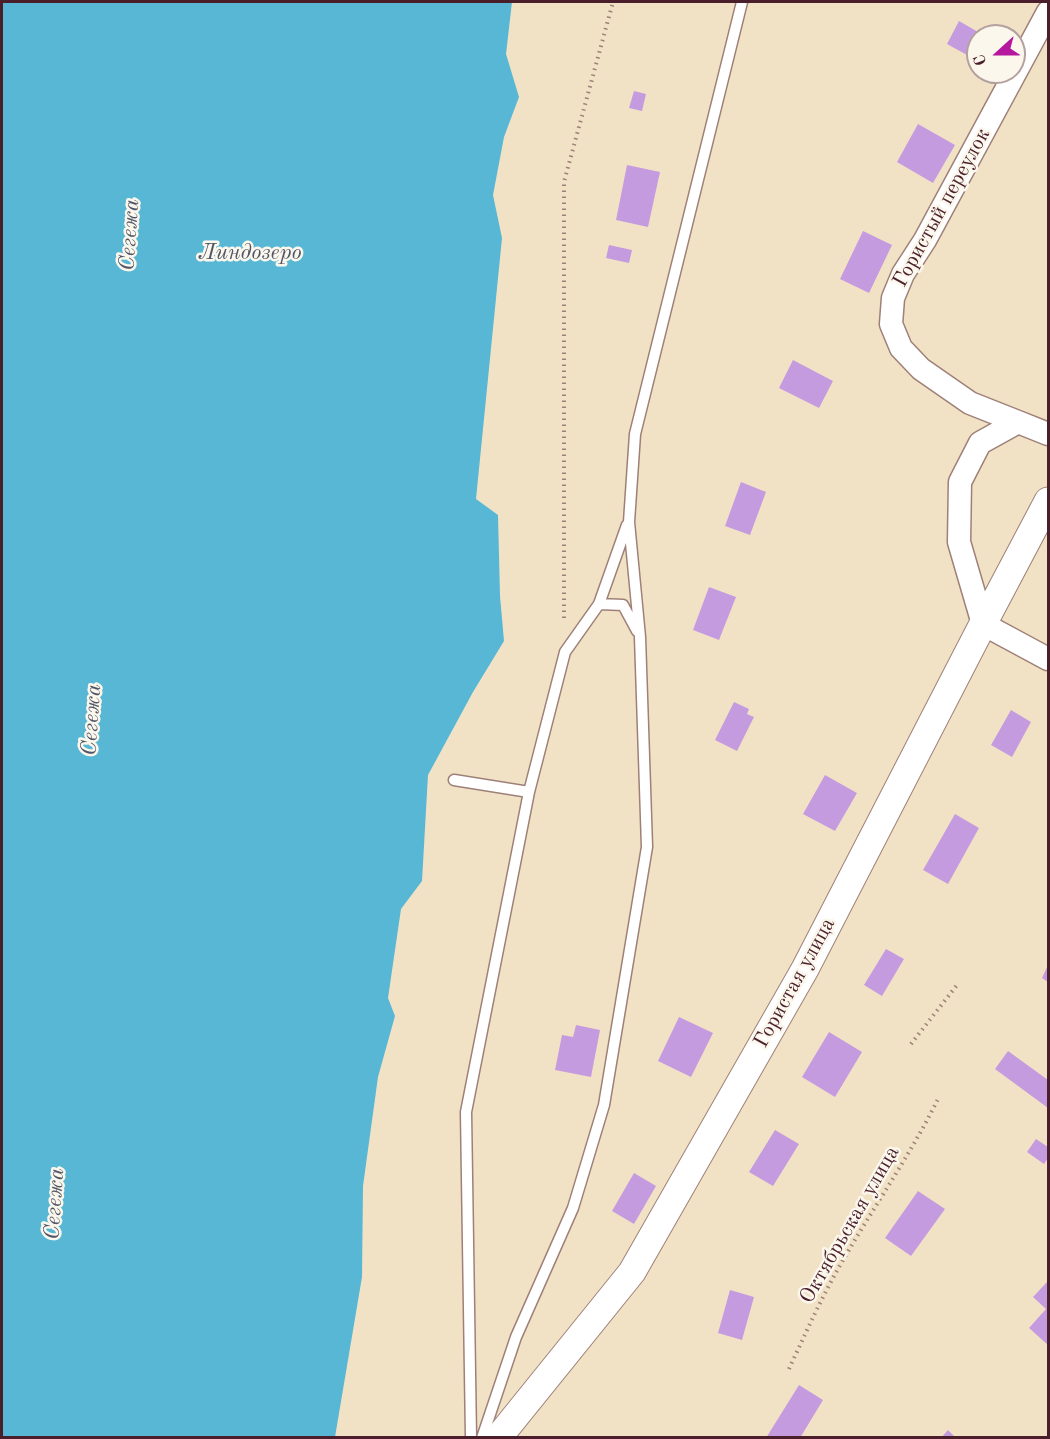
<!DOCTYPE html>
<html>
<head>
<meta charset="utf-8">
<style>
	body { margin:0 }
	#map { position:relative; width:1050px; height:1439px; overflow:hidden; background:#f2e2c5; font-family:"Old Standard TT",serif }
	canvas { display:block }
	.frame { position:absolute; inset:0; border:3px solid #4a1f2b; pointer-events:none }
	.north { position:absolute; left:966px; top:24px; width:60px; height:60px; box-sizing:border-box; background:#fbf7ec; border:2px solid #b4a19f; border-radius:50%; rotate:249deg; font-size:16px; font-weight:700; line-height:24px; text-align:center; color:#4a1f2b }
	.north::after { content:''; display:block; margin:auto; width:21px; height:27px; background:#b5179e; clip-path:polygon(50% 0,100% 100%,50% 72%,0 100%) }
</style>
</head>
<body>
<div id="map">
<canvas width="1050" height="1439"></canvas>
<div class="frame"></div>
<div class="north">С</div>
</div>
<script>
const context = document.querySelector('canvas').getContext('2d');
context.lineJoin = 'round';
function paint(path, color) {
  context.fillStyle = color;
  context.fill(path, 'evenodd');
}
function stroke(path, color, width, dash) {
  context.strokeStyle = color;
  context.lineWidth = width;
  context.lineCap = dash ? 'butt' : 'round';
  context.setLineDash(dash || []);
  context.stroke(path);
}
function write(font, color, halo, rows, align = 'center') {
  context.font = font + ' "Old Standard TT",serif';
  context.lineWidth = 5;
  context.setLineDash([]);
  context.textBaseline = 'middle';
  context.strokeStyle = halo;
  context.fillStyle = color;
  for (const [text, x, y, turn = 0] of rows) {
    context.save();
    context.translate(x, y);
    context.rotate((+turn || 0) * Math.PI / 180);
    context.textAlign = isNaN(turn) ? turn : align;
    if (halo) context.strokeText(text, 0, 0);
    context.fillText(text, 0, 0);
    context.restore();
  }
}
paint(new Path2D(`
	M2 2H512L506 54 519 97 504 137 493 195 502 238 476 499 498 515 500 596 504 641 473 692 428 775 422 881 401 909 388 998 395 1016 378 1077 363 1186 362 1277 335 1437H2Z`), '#57b7d5');
paint(new Path2D(`
	M959 21 985 36H978V61L947 44Z
	M634 91 646 94 642 111 629 108Z
	M918 124 955 145 933 183 897 162Z
	M627 165 660 172 648 227 616 220Z
	M863 231 892 245 869 293 840 279Z
	M609 245 632 250 629 263 606 258Z
	M793 360 833 381 819 408 779 388Z
	M741 482 766 492 750 535 725 526Z
	M709 587 736 597 719 640 693 630Z
	M734 702 749 709 747 714 754 717 737 751 715 740Z
	M1011 710 1031 722 1012 757 991 745Z
	M825 775 857 793 835 831 803 814Z
	M955 814 979 828 948 884 923 870Z
	M886 949 904 959 882 996 864 985Z
	M1048 965V982L1042 978Z
	M679 1017 713 1033 691 1077 658 1061Z
	M576 1025 600 1030 591 1077 555 1070 562 1035 573 1037Z
	M829 1032 862 1052 835 1097 802 1077Z
	M1008 1051 1048 1080V1108L995 1069Z
	M775 1130 799 1144 773 1186 749 1172Z
	M1036 1139 1048 1147V1158L1044 1164 1027 1152Z
	M634 1173 656 1186 634 1224 612 1211Z
	M918 1191 945 1209 911 1256 885 1238Z
	M1047 1282 1048 1283V1345L1029 1328 1046 1309 1033 1297Z
	M730 1290 754 1297 742 1340 718 1333Z
	M799 1385 823 1400 800 1438H766Z
	M948 1430 956 1438H941Z`), '#c59be0');
const service = new Path2D(`
	M599 604 623 605 637 631
	M454 780 529 792
	M471 1438 466 1112 529 792 565 652 599 604 627 525
	M482 1438 516 1337 573 1208 604 1105 647 847 640 637 629 522 635 434 742 2`);
const minor = new Path2D(`
	M1018 422 970 403 921 369 901 348 891 324 893 298 903 274 925 240 1048 12
	M1048 434 1018 422 980 443 960 482 959 542 983 624 1048 659`);
const tertiary = new Path2D(`
	M498 1438 632 1272 805 969 983 624 1048 501`);
stroke(service, '#9e8078', 13);
stroke(minor, '#9e8078', 25);
stroke(tertiary, '#9e8078', 29);
stroke(new Path2D(`
	M564 618V182L613 2
	M911 1044 957 985
	M789 1369C807 1330 824 1292 846 1255 877 1202 912 1152 939 1097`), '#9e8078', 4, [1.5, 4.5]);
stroke(service, '#fff', 10);
stroke(minor, '#fff', 22);
stroke(tertiary, '#fff', 27);
write('21px', '#4a1f2b', '#fbf7ec', [
	["Гористый переулок",942,208,-61],
	["Гористая улица",795,983,-61],
	["Октябрьская улица",850,1225,-60]
]);
write('italic 22px', '#4f5466', '#fbf7ec', [
	["Сегежа",130,235,-86],
	["Линдозеро",250,253],
	["Сегежа",92,720,-86],
	["Сегежа",55,1204,-86]
]);
</script>
</body>
</html>
